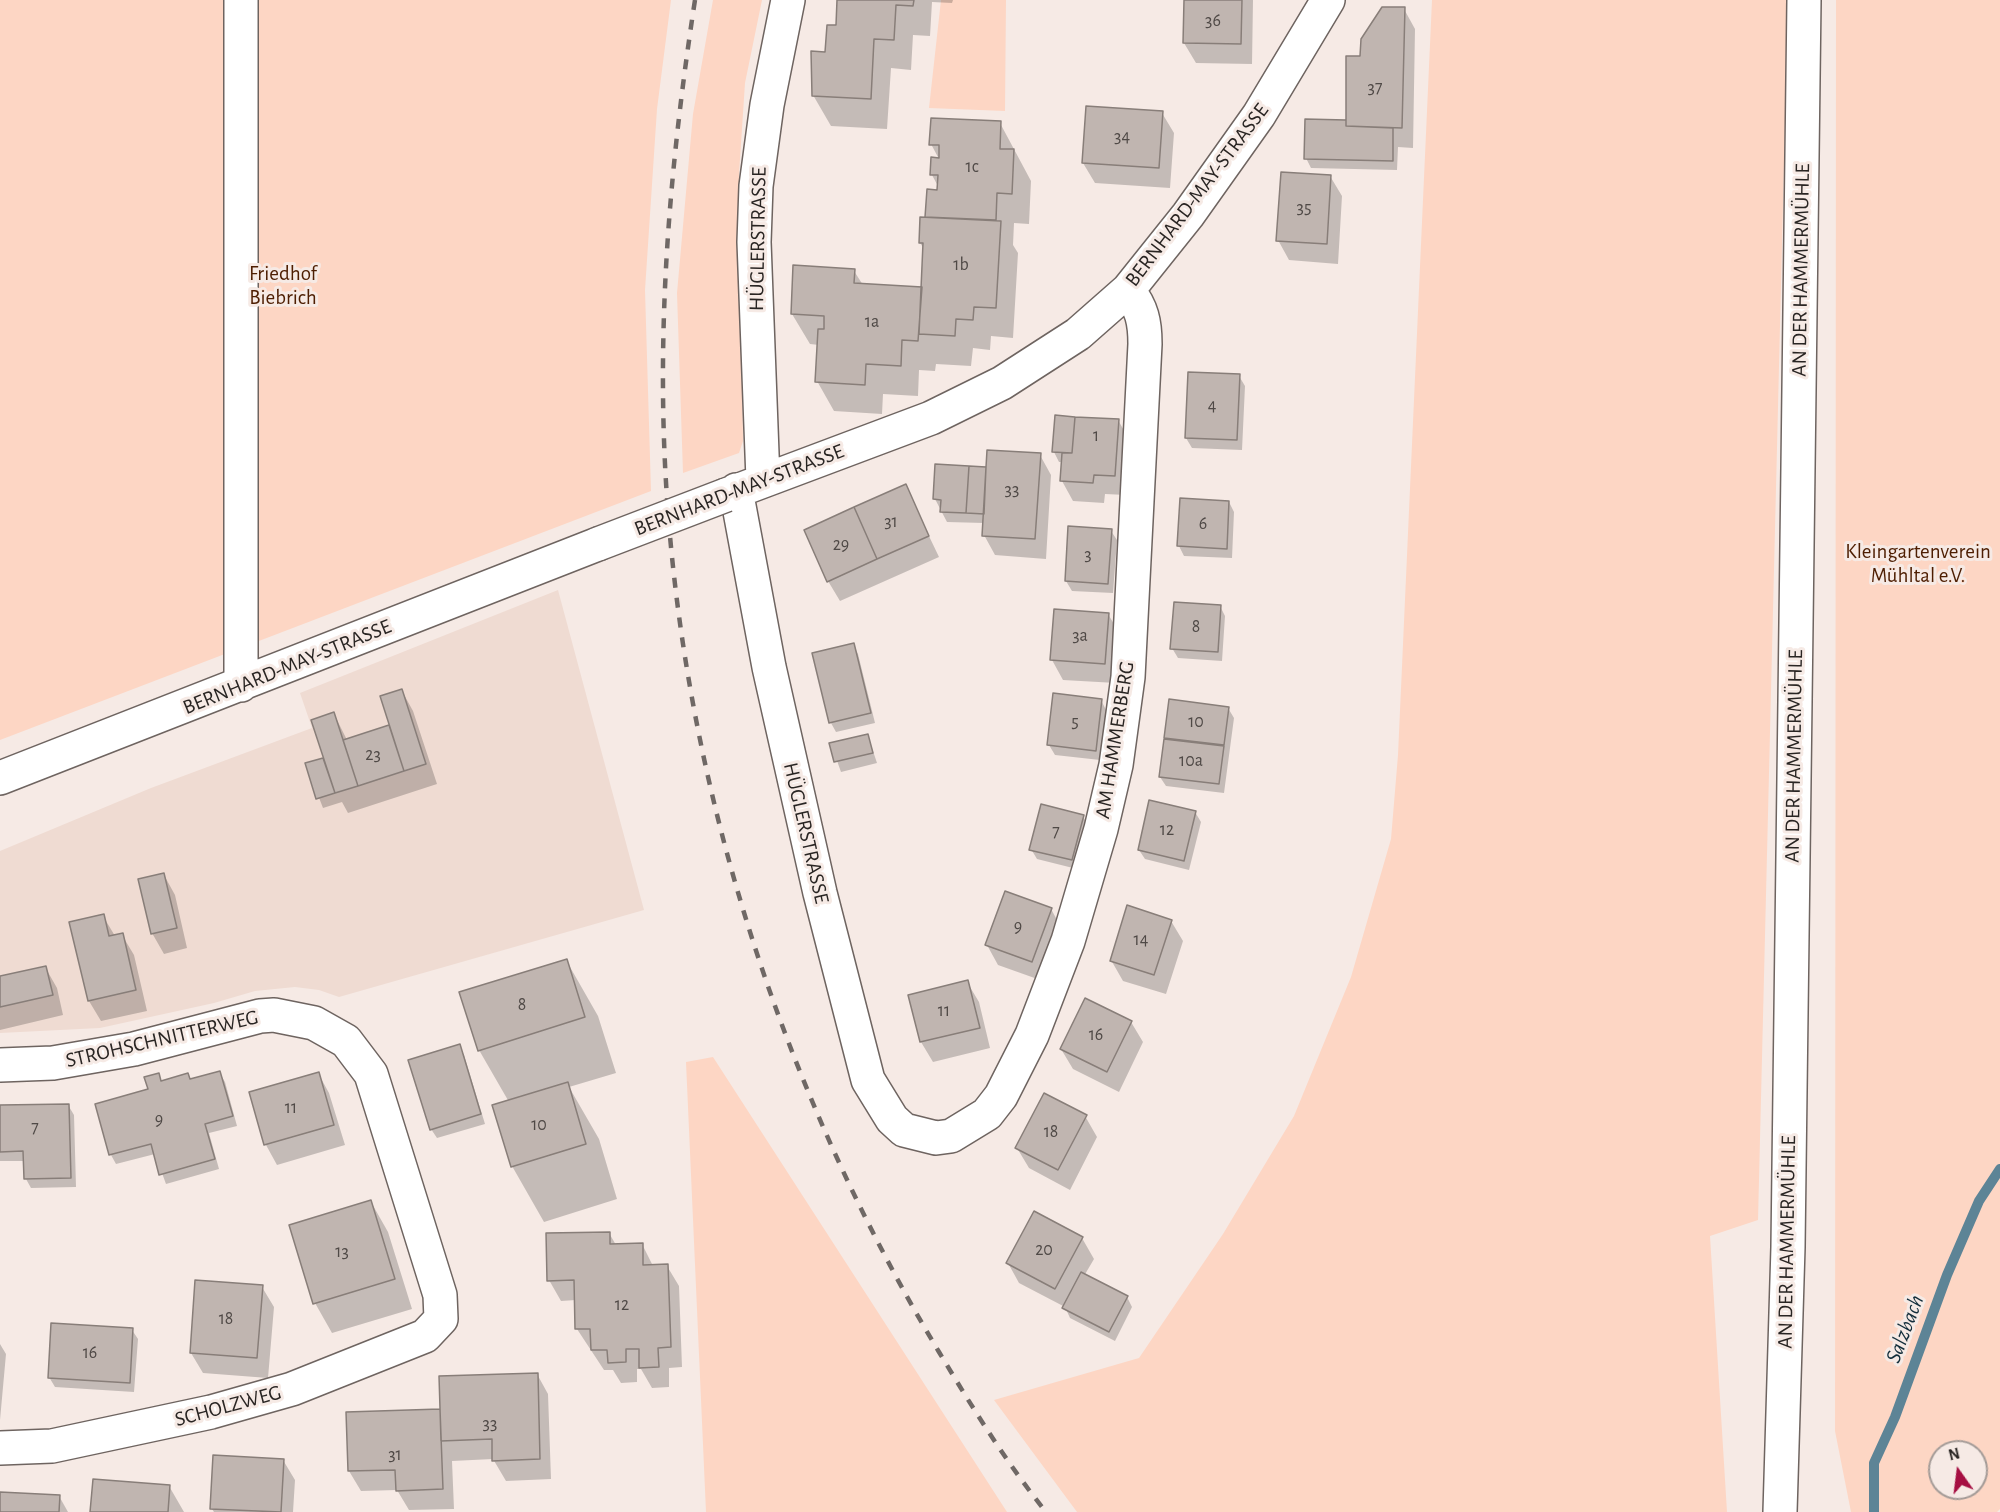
<!DOCTYPE html>
<html>
<head>
<meta charset="utf-8">
<style>
	body { margin:0 }
	#map { position:relative; width:2000px; height:1512px; overflow:hidden; background:#f6eae5; font-family:"Alegreya Sans",sans-serif }
	canvas { display:block }
	.north { position:absolute; left:1928px; top:1440px; width:60px; height:60px; box-sizing:border-box; background:#f6eae5; border:2px solid #a49b97; border-radius:50%; rotate:346deg; font-size:16px; font-weight:700; line-height:24px; text-align:center; color:#292523 }
	.north::after { content:''; display:block; margin:auto; width:21px; height:27px; background:#a60f42; clip-path:polygon(50% 0,100% 100%,50% 72%,0 100%) }
</style>
</head>
<body>
<div id="map">
<canvas width="2000" height="1512"></canvas>
<div class="north">N</div>
</div>
<script>
const context = document.querySelector('canvas').getContext('2d');
context.lineJoin = 'round';
function paint(path, color) {
  context.fillStyle = color;
  context.fill(path, 'evenodd');
}
function stroke(path, color, width, dash) {
  context.strokeStyle = color;
  context.lineWidth = width;
  context.lineCap = dash ? 'butt' : 'round';
  context.setLineDash(dash || []);
  context.stroke(path);
}
function write(font, color, halo, rows, align = 'center') {
  context.font = font + ' "Alegreya Sans",sans-serif';
  context.lineWidth = 6;
  context.setLineDash([]);
  context.textBaseline = 'middle';
  context.strokeStyle = halo;
  context.fillStyle = color;
  for (const [text, x, y, turn = 0] of rows) {
    context.save();
    context.translate(x, y);
    context.rotate((+turn || 0) * Math.PI / 180);
    context.textAlign = isNaN(turn) ? turn : align;
    if (halo) context.strokeText(text, 0, 0);
    context.fillText(text, 0, 0);
    context.restore();
  }
}
paint(new Path2D(`
	M558 590 644 910 339 997 319 990 295 987 255 991 214 1003 100 1028 0 1033V851L151 788 312 728 300 693Z`), '#efdbd2');
paint(new Path2D(`
	M0 0H671L657 109 645 290 651 491 0 740Z
	M713 0H762L745 83 739 174 743 441 739 453 683 473 677 293 693 114Z
	M941 0H1006L1005 111 929 108Z
	M1432 0H1788L1758 1220 1710 1236 1727 1512H1077L994 1400 1139 1358 1223 1234 1294 1116 1351 977 1391 839 1398 755Z
	M1836 0H2000V1509L1997 1512H1851L1835 1431ZM1940 1452H1976V1488H1940Z
	M713 1057 1007 1512H706L686 1062Z`), '#fdd6c4');
paint(new Path2D(`
	M839 0H953L952 3 932 2 930 36 913 35 911 70 891 68 887 129 831 126 813 95 837 27Z
	M1185 0H1253L1252 64 1196 63 1184 43Z
	M1404 9 1415 29 1413 148 1398 147 1397 170 1311 168 1306 158 1347 121 1362 57Z
	M1162 113 1174 133 1170 188 1095 183 1083 163Z
	M1000 123 1031 181 1029 224 1014 223 1013 245 1018 253 1013 338 991 336 990 350 973 348 971 366 936 364 935 371 919 370 918 396 883 394 882 414 834 411 817 381 819 345 810 344 792 314 854 271 863 285 923 288 925 250 920 243 927 218 928 191H938L939 188 932 175V159H939L931 144Z
	M1330 176 1342 196 1338 264 1289 260 1278 240Z
	M1189 374 1239 376 1245 386 1242 450 1192 448 1186 438Z
	M1118 420 1130 441 1126 495 1105 494 1104 503 1073 501 1062 481 1063 462H1059L1054 452Z
	M1040 455 1051 475 1046 559 995 555 984 535V523L947 522 935 499 988 468Z
	M905 486 939 557 840 601 828 581Z
	M1229 502 1234 512 1232 558 1184 556 1179 546Z
	M1111 531 1117 540 1113 593 1072 591 1066 581Z
	M1220 606 1225 616 1222 661 1178 658 1172 648Z
	M1108 614 1120 634 1116 683 1063 680 1052 660Z
	M853 644 858 654 875 723 836 732 831 723 814 654Z
	M402 691 413 711 437 784 348 813 342 802 323 808 306 764 325 759 334 714 347 740 391 726Z
	M1101 700 1106 710 1100 760 1055 755 1049 745Z
	M1170 701 1228 708 1234 718 1224 793 1166 786 1160 777Z
	M868 736 877 763 841 772 831 744Z
	M1195 812 1201 822 1189 870 1145 859 1139 850Z
	M1083 816 1088 826 1077 869 1037 859 1031 849Z
	M164 875 175 895 187 948 164 954 152 933Z
	M1051 909 1062 929 1043 981 998 965 987 945Z
	M103 916 115 936 122 935 134 955 147 1011 101 1021 89 1001Z
	M1171 921 1183 941 1166 994 1123 981 1111 960Z
	M566 960 598 1016 616 1073 569 1087 599 1139 617 1199 544 1222 512 1166 509 1102 479 1050Z
	M45 967 57 988 63 1015 0 1030V978Z
	M967 982 979 1002 990 1048 933 1062 921 1042Z
	M1131 1022 1143 1042 1119 1092 1073 1069 1061 1049Z
	M459 1046 464 1055 485 1124 437 1138 431 1129Z
	M219 1072 225 1082 237 1126 209 1133 219 1169 166 1184 155 1154 116 1164 111 1155 97 1105 150 1090 158 1075 162 1082 191 1080Z
	M318 1073 329 1093 345 1145 277 1165 266 1145 250 1093Z
	M68 1105 74 1115 76 1187 31 1188 26 1179 25 1161H0V1107Z
	M1085 1116 1097 1137 1070 1190 1029 1168 1017 1148Z
	M371 1202 388 1232 412 1309 332 1333 315 1303Z
	M609 1233 616 1245 642 1244 653 1266H667L679 1286 682 1367 669 1368V1387L652 1388 641 1369H637V1382L621 1383 613 1370H604L577 1329 576 1300 561 1301 549 1280Z
	M1082 1238 1094 1259 1084 1276 1127 1297 1132 1307 1115 1341 1070 1318 1065 1307 1019 1283 1008 1263Z
	M262 1287 274 1307 268 1378 203 1373 191 1353Z
	M132 1330 138 1339 134 1392 55 1387 49 1377Z
	M0 1344 6 1354 0 1420Z
	M537 1374 548 1394 551 1479 506 1481 493 1459 452 1461 454 1509 409 1510 397 1490 361 1491 349 1471 347 1413 442 1410Z
	M283 1460 295 1480 293 1512H214L212 1509Z
	M169 1486 184 1512H92Z
	M0 1493 59 1496 68 1512H0Z`), '#0003');
stroke(new Path2D(`
	M1874 1512V1463L1895 1417 1947 1275 1979 1201 2000 1169`), '#5d8496', 10);
const building = new Path2D(`
	M837 0H914L913 6 896 5 894 40 874 39 871 99 812 96 811 51 825 52 827 25H836Z
	M1184 0H1242L1241 44 1183 43Z
	M1382 7H1405L1402 128 1346 126V56H1360L1361 39Z
	M1086 106 1163 111 1159 168 1082 163Z
	M931 118 1001 121 1000 149H1014L1012 194 997 193 996 220 925 217 927 189 937 190 938 175H930L931 157 939 158V145H929Z
	M1305 119 1346 120V126L1393 128V161L1304 159Z
	M1281 172 1331 175 1327 244 1276 241Z
	M920 217 1001 221 996 308 974 307 973 320 956 319 955 336 919 334 923 243H919Z
	M793 265 855 269 854 283 922 287 918 341 902 340 901 366 866 364 865 385 815 382 818 329H824V316L791 314Z
	M1188 372 1240 374 1237 440 1185 438Z
	M1055 415 1075 417 1072 453 1052 452Z
	M1075 417 1119 419 1115 476 1094 475 1093 483 1060 481 1062 453H1072Z
	M987 450 1041 453 1035 539 982 536Z
	M935 464 969 466 966 513 940 512 941 500 933 499Z
	M969 466 986 467 984 514 966 513Z
	M906 484 929 536 877 559 854 507Z
	M1180 498 1229 501 1227 549 1177 546Z
	M854 507 877 559 827 582 804 530Z
	M1068 526 1112 529 1108 584 1065 581Z
	M1174 602 1221 605 1218 652 1170 649Z
	M1054 609 1109 613 1105 664 1050 660Z
	M854 643 871 713 829 723 812 653Z
	M402 689 426 764 404 771 380 696Z
	M1053 693 1102 699 1096 751 1047 745Z
	M1169 699 1229 707 1224 745 1164 738Z
	M334 712 358 786 335 793 311 720Z
	M389 725 404 771 358 786 343 740Z
	M868 734 873 753 834 762 829 743Z
	M1164 739 1224 746 1219 784 1159 777Z
	M323 758 335 793 316 799 305 763Z
	M1149 800 1196 811 1184 861 1138 850Z
	M1041 804 1084 815 1072 860 1029 850Z
	M164 873 177 928 151 934 138 879Z
	M1005 891 1052 908 1032 962 985 945Z
	M1127 905 1172 920 1154 975 1110 961Z
	M104 914 109 936 123 933 136 990 88 1001 69 922Z
	M567 959 585 1017 478 1051 459 992Z
	M46 966 53 995 0 1007V976Z
	M968 980 980 1028 920 1042 908 995Z
	M1085 998 1132 1021 1107 1072 1060 1049Z
	M460 1044 481 1114 430 1130 408 1060Z
	M220 1071 233 1116 205 1124 215 1159 159 1175 151 1144 109 1155 95 1104 148 1089 144 1077 159 1073 161 1081 188 1073 190 1079Z
	M319 1072 334 1125 264 1145 249 1092Z
	M568 1082 586 1144 511 1167 492 1105Z
	M1044 1093 1087 1115 1058 1170 1015 1148Z
	M69 1104 71 1178 24 1179 23 1151 0 1152V1105Z
	M371 1200 395 1279 313 1304 289 1225Z
	M1034 1211 1083 1237 1055 1289 1006 1263Z
	M610 1232V1244L643 1243V1265L668 1264 671 1347 658 1348 659 1367 639 1368V1349H626V1362L608 1363 607 1350H591L590 1329H575L574 1280 547 1281 546 1233Z
	M1081 1272 1128 1296 1109 1332 1062 1308Z
	M195 1280 263 1285 257 1358 190 1353Z
	M51 1323 133 1328 130 1383 48 1378Z
	M538 1373 540 1459 492 1461V1439L441 1441 439 1376Z
	M440 1409 443 1489 396 1491 395 1470 348 1471 346 1412Z
	M213 1455 284 1459 281 1512 210 1509Z
	M93 1479 170 1485 168 1512H90Z
	M0 1492 60 1495 59 1512H0Z`);
paint(building, '#c0b5b0');
stroke(building, '#887e79', 1.5);
const minor = new Path2D(`
	M241 0V685
	M763 480 754 242 756 186 767 105 788 0
	M736 490 769 667 820 893 868 1080 892 1119 904 1130 936 1138 951 1136 987 1114 1001 1096 1032 1035 1068 941 1101 829 1116 765 1128 677 1145 344C1145 322 1142 308 1128 290
	M726 495 931 418 1002 383 1078 334 1128 290 1188 215 1259 115 1328 0
	M0 778 598 544
	M0 1065 53 1063 134 1049 260 1016 274 1015 314 1023 346 1041 371 1074 440 1295 441 1319 425 1336 292 1389 211 1412 52 1446 0 1448
	M1780 1512 1788 1247 1804 0`);
stroke(minor, '#6e6460', 36);
stroke(minor, '#fff', 33);
stroke(new Path2D(`
	M695 0C675 130 662 260 663 391 665 727 767 1065 939 1352 972 1407 1006 1462 1046 1512`), '#6f6865', 4.5, [10, 10]);
const minorBridge = new Path2D(`
	M598 544 726 495`);
stroke(minorBridge, '#6e6460', 36, []);
stroke(minorBridge, '#fff', 33);
write('18px', '#4f4946', null, [
	["36",1213,21],
	["37",1375,88],
	["34",1122,137],
	["1c",972,167],
	["35",1304,208],
	["1b",961,265],
	["1a",872,322],
	["4",1212,406],
	["1",1096,436],
	["33",1012,490],
	["31",891,522],
	["6",1203,524],
	["29",841,545],
	["3",1088,555],
	["8",1196,627],
	["3a",1080,636],
	["5",1075,722],
	["10",1196,722],
	["23",373,755],
	["10a",1191,761],
	["12",1167,830],
	["7",1056,832],
	["9",1018,927],
	["14",1141,940],
	["8",522,1005],
	["11",944,1011],
	["16",1096,1035],
	["11",291,1108],
	["9",159,1120],
	["10",539,1125],
	["7",35,1128],
	["18",1051,1132],
	["20",1044,1250],
	["13",342,1252],
	["12",622,1305],
	["18",226,1319],
	["16",90,1353],
	["33",490,1424],
	["31",395,1455]
]);
write('21px', '#292523', '#f6eae5', [
	["BERNHARD-MAY-STRASSE",1197,195,-53],
	["HÜGLERSTRASSE",758,239,-89],
	["AN DER HAMMERMÜHLE",1801,270,-89],
	["BERNHARD-MAY-STRASSE",739,490,-21],
	["BERNHARD-MAY-STRASSE",287,667,-22],
	["AM HAMMERBERG",1115,740,-81],
	["AN DER HAMMERMÜHLE",1794,756,-89],
	["HÜGLERSTRASSE",806,833,77],
	["STROHSCHNITTERWEG",162,1039,-13],
	["AN DER HAMMERMÜHLE",1787,1242,-89],
	["SCHOLZWEG",228,1406,-15]
]);
write('21px', '#4e1e02', '#f6eae5', [
	["Friedhof",283,274],
	["Biebrich",283,298],
	["Kleingartenverein",1918,552],
	["Mühltal e.V.",1918,576]
]);
write('italic 22px', '#132e3b', '#f6eae5', [
	["Salzbach",1905,1329,-69]
]);
</script>
</body>
</html>
